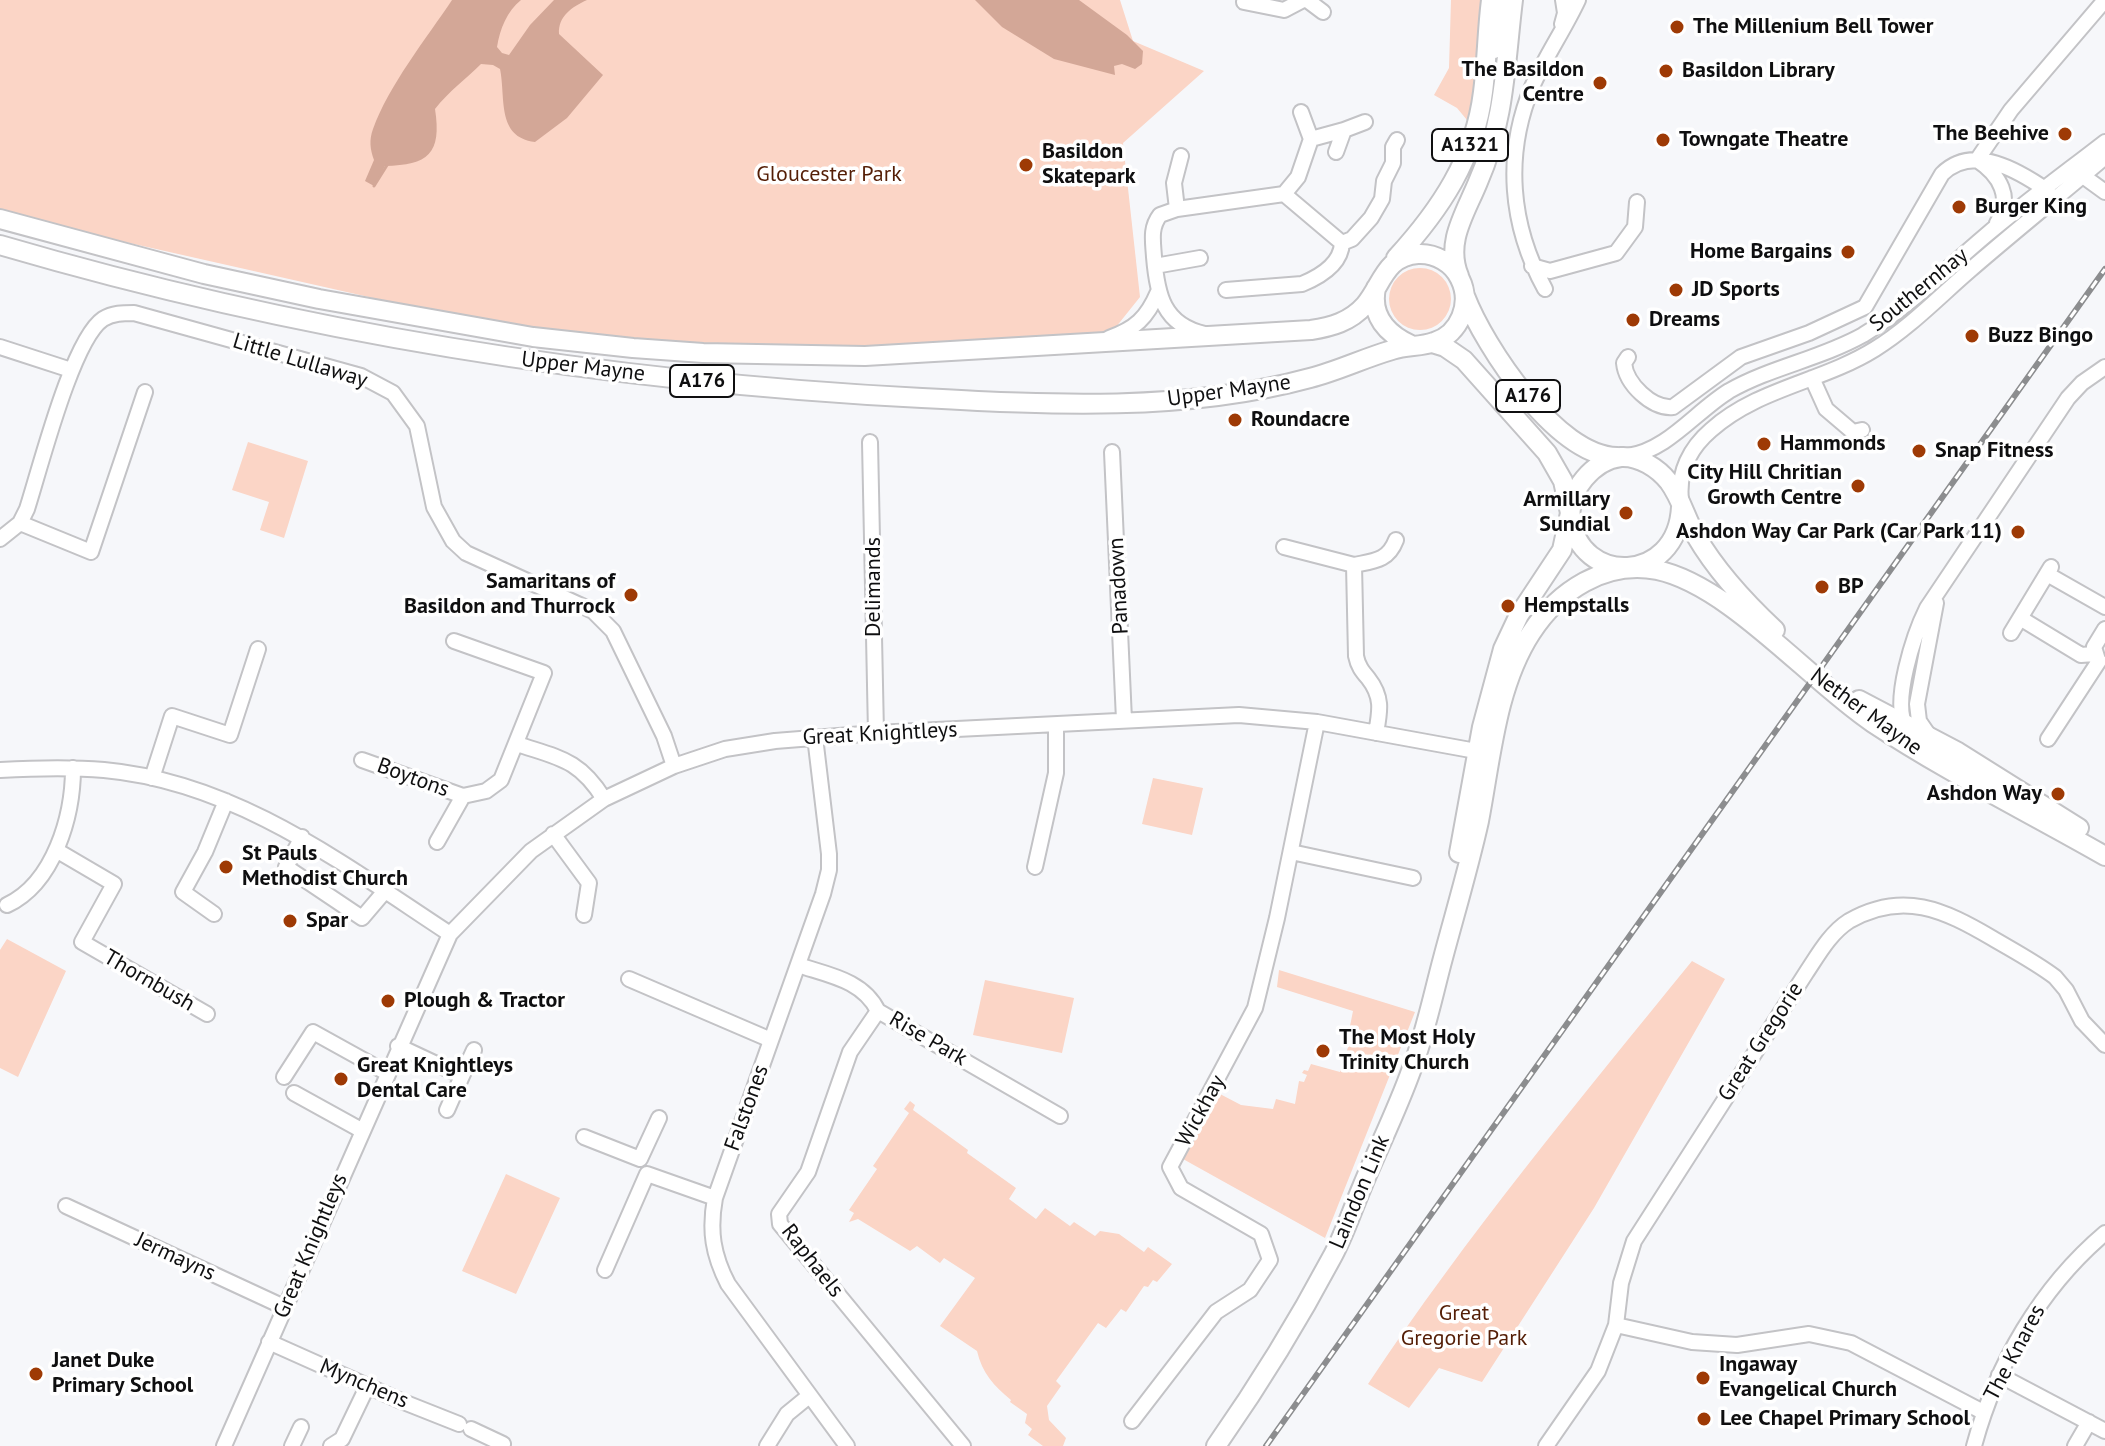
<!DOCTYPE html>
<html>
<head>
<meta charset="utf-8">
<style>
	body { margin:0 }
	canvas { display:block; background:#f6f7fa }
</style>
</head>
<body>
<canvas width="2105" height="1446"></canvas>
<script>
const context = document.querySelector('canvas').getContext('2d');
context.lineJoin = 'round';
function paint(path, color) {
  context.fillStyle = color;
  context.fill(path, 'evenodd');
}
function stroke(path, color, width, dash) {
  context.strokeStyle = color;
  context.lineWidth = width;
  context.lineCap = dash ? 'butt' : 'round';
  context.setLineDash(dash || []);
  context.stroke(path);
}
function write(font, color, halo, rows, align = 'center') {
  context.font = font + ' "PT Sans",sans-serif';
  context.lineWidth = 7;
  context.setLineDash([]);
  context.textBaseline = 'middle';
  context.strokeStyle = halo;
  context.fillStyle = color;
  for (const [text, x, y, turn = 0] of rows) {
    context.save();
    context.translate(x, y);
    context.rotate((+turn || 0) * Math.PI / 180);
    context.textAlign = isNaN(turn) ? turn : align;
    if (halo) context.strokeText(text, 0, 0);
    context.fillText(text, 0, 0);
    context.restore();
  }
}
paint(new Path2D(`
	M0 0H1120L1133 41 1204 71 1123 143 1140 297 1112 332 940 349 710 350 484 323 63 228 0 210Z
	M1451 0H1488L1472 126 1457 108 1434 95 1449 68Z
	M1389 299a31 31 0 1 1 62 0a31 31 0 1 1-62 0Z
	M248 442 308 461 284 538 260 530 269 502 232 490Z
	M1153 778 1203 788 1192 835 1142 824Z
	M7 939 66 971 18 1077 0 1068V950Z
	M1692 961 1725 979 1594 1208 1482 1382 1439 1368 1409 1408 1368 1384C1466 1236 1580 1099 1692 961Z
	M1279 970 1415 1012 1325 1238 1183 1159 1220 1094 1241 1105 1273 1109 1276 1099 1295 1104 1299 1081 1304 1082 1307 1075 1302 1073 1304 1070 1308 1071 1311 1064 1340 1072 1351 1038 1348 1036 1353 1011 1277 987Z
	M985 980 1074 998 1062 1053 973 1035Z
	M910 1101 915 1105 913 1110 968 1150 967 1153 1016 1188 1009 1199 1036 1219 1045 1208 1070 1226 1074 1222 1095 1236 1100 1231 1119 1234 1144 1252 1148 1247 1172 1264 1157 1282 1153 1280 1148 1287 1144 1286 1126 1312 1121 1309 1106 1328 1098 1323 1056 1381 1061 1386 1047 1406 1049 1420 1066 1438 1063 1446H1043L1028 1435 1032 1429 1025 1423 1027 1414 1010 1402 1011 1400C994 1386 982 1373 977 1351L940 1326 975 1278 944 1258 940 1263 917 1246 910 1251 858 1219 849 1222 854 1213 849 1210 877 1169 873 1166 909 1113 904 1109Z
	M506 1174 560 1198 516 1294 462 1271Z`), '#fbd5c6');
paint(new Path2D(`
	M452 0H521C507 11 500 29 497 47L502 53 509 55 530 25 554 0H587C572 7 558 16 559 34L603 75 567 118 535 142C496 137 506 98 500 69L493 65 481 64C465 80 449 91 435 109 442 154 428 165 385 166L374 186 365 181 374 160C370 149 369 140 373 129 389 85 426 39 452 0Z
	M975 0H1079L1127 35 1143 51 1142 64 1135 69 1122 64 1114 66 1115 75 1054 59 1002 27Z`), '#d3a797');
stroke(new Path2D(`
	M374 186 389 162`), '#d3a797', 3);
const minor = new Path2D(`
	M1307 0 1323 12
	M1244 2 1284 10 1303 0
	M1562 24 1565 13 1563 0
	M1494 51 1502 0
	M1344 130 1365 122
	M1311 139 1344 130 1336 152
	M1977 160 2011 110 2105 0
	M1977 160C2000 175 2013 198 1997 223
	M2075 173 2083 176 2105 192
	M1284 194 1298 177 1311 139 1301 112
	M1177 209 1174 183 1181 156
	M1155 266 1200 258
	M1532 266 1550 271 1616 253 1635 227 1637 202
	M1545 289C1510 225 1504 155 1532 87 1545 57 1564 30 1578 0
	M1226 290 1302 284C1319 277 1341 264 1342 243L1352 239 1371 218 1382 199 1384 181 1393 163V147L1397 140
	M1205 334C1163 325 1157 294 1154 257 1153 241 1150 228 1160 215L1177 209 1284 194 1342 243
	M1109 338C1135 329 1147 318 1158 292
	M0 347 71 370
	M1628 357 1624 363C1626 384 1652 409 1673 407L1741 357 1809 333 1865 307 1942 174C1973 143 2019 171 2048 191L2051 199 2044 208
	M1812 378 1826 409 1853 432 1862 430
	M870 442 876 733
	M1112 452 1124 720
	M1628 456C1668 450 1695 412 1729 391 1771 367 1820 359 1863 335 1907 308 1946 269 1985 236 2024 203 2065 173 2105 142
	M1681 500C1678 472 1690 448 1711 430 1758 388 1822 382 1875 349 1909 328 1939 297 1969 271 2014 232 2060 195 2105 157
	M20 523 91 552 145 392
	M0 539 20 523 27 509C40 469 72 340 103 319 113 313 123 313 134 313L361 376 393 393 417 426 434 507 453 541 466 553 593 611 613 631 664 736 674 766
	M1284 547 1354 565 1356 656C1358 666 1362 671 1368 678 1383 697 1380 711 1376 733
	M1354 565C1374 561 1388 561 1396 540
	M2047 574 2105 607
	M2020 618 2081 655 2094 654
	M2011 633 2051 567
	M454 641 544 673 501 780 486 791 463 796
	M2098 660 2094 647 2105 629
	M1907 729C1890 704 1915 632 1927 608L2068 398 2082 383 2105 367
	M815 737 829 854V870L823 894 715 1198C709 1231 713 1255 728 1284L847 1446
	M1930 737 1919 721 1917 704 1936 603
	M2048 739 2099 661
	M1922 742 1983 779
	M517 744C559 758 579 759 604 799
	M362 760 463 796 437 842
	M0 770C35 768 70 767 104 770 236 782 343 864 450 934
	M152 778 172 716 230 735 258 649
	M553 834 589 883 584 915
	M302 837 286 867 362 918 385 891
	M56 850 114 884 82 942 207 1014
	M1291 852 1413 878
	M1035 867 1056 773V725
	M7 905C54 883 73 816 73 768
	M214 914 183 892 205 852 226 801
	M798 965C828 975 863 980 878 1011L1060 1116
	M629 979 771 1040
	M878 1011 850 1052 808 1172 779 1214 780 1224 963 1446
	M398 1046 462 1076 447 1110
	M462 1076 474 1050
	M284 1077 313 1032 387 1073
	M294 1093 361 1130
	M584 1137 640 1159 659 1118
	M66 1206 284 1307
	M605 1270 647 1174 715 1198
	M1616 1325 1692 1342 1737 1345 1809 1334 1851 1343 1983 1412
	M269 1342 401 1401 459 1424
	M1999 1375 2105 1431
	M1132 1421 1216 1312 1250 1290 1270 1260 1261 1234 1181 1188 1170 1167 1255 1008 1277 918 1317 722
	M471 1429 503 1444
	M224 1446 450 934 531 851 604 799 674 766 725 749 775 741 876 733 1239 715 1317 722 1487 753
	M292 1446 301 1427
	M331 1446 342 1439 367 1387
	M767 1446 787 1414 809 1396
	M1546 1446 1598 1371 1616 1325 1621 1283 1634 1241 1806 973C1818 955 1830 933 1849 921 1903 890 1944 910 1992 938 2014 951 2035 962 2055 977L2066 990 2082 1021 2105 1045
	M1974 1446C1996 1365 2040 1288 2105 1233
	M2075 1446 2089 1422`);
const major = new Path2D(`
	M0 219 204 274 319 299 533 337 633 348 703 353 865 356 1311 330C1331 327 1350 322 1365 305 1382 285 1385 256 1418 254 1435 253 1453 263 1460 279 1472 303 1460 334 1434 342 1421 347 1406 345 1392 350 1364 358 1338 371 1310 378 1185 412 1050 405 922 398 610 382 300 333 0 245
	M1396 258C1440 210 1475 158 1483 92 1487 62 1487 31 1491 0
	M1459 276C1445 242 1465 214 1478 182 1505 121 1505 65 1513 0
	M1376 288C1370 316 1387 334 1411 345
	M1465 296C1485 348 1557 456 1617 457
	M1432 343 1445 347 1464 360 1547 453 1563 481 1570 513 1562 550 1519 615 1503 649 1482 727 1459 853
	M1681 507C1677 585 1579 585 1571 518 1567 491 1594 460 1621 457 1639 456 1658 468 1669 482 1681 498 1686 519 1696 536 1717 572 1745 602 1775 630
	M1859 700 1958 752 2079 828
	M1216 1446C1258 1386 1297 1323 1331 1259 1344 1236 1352 1210 1362 1187 1378 1148 1397 1110 1411 1071 1425 1035 1433 995 1443 958 1455 913 1469 866 1479 821 1491 759 1496 687 1531 633 1558 591 1605 560 1657 570 1729 585 1810 681 1873 723 1947 772 2028 812 2105 856`);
stroke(minor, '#c3c3c6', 18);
stroke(major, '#c3c3c6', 22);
stroke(minor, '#fff', 14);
stroke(major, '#fff', 18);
const rail = new Path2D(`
	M1266 1446 2105 269`);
stroke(rail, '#8c8d8f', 6);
stroke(rail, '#fff', 3, [9]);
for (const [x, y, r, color] of [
	[1677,27,8,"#9e3a05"],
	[1666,71,8,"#9e3a05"],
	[1600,83,8,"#9e3a05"],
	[2065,134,8,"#9e3a05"],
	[1663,140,8,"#9e3a05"],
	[1026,165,8,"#9e3a05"],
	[1959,207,8,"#9e3a05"],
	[1848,252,8,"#9e3a05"],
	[1676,290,8,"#9e3a05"],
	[1633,320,8,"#9e3a05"],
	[1972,336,8,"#9e3a05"],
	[1235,420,8,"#9e3a05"],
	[1764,444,8,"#9e3a05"],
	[1919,451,8,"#9e3a05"],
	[1858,486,8,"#9e3a05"],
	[1626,513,8,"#9e3a05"],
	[2018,532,8,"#9e3a05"],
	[1822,587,8,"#9e3a05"],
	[631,595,8,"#9e3a05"],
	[1508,606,8,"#9e3a05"],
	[2058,794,8,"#9e3a05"],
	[226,867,8,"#9e3a05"],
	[290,921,8,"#9e3a05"],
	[388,1001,8,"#9e3a05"],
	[1323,1051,8,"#9e3a05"],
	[341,1079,8,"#9e3a05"],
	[36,1374,8,"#9e3a05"],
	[1703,1378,8,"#9e3a05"],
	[1704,1419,8,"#9e3a05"]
]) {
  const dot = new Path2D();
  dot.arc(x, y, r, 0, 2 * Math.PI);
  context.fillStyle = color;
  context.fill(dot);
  stroke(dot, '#fff', 3);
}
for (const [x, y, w] of [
	[1470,145,76],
	[702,381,64],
	[1528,396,64]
]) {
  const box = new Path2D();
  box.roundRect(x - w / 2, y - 16, w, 32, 6);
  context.fillStyle = '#fff';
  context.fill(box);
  stroke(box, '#0f0f10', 2);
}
write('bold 20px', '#0f0f10', null, [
	["A1321",1470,145],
	["A176",702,381],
	["A176",1528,396]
]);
write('bold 22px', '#0f0f10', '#fff', [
	["The Millenium Bell Tower",1693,27],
	["The Basildon",1584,70,"right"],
	["Centre",1584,95,"right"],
	["Basildon Library",1682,71],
	["The Beehive",2049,134,"right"],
	["Towngate Theatre",1679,140],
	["Basildon",1042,152],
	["Skatepark",1042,177],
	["Burger King",1975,207],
	["Home Bargains",1832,252,"right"],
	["JD Sports",1692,290],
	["Dreams",1649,320],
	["Buzz Bingo",1988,336],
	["Roundacre",1251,420],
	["Hammonds",1780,444],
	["Snap Fitness",1935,451],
	["City Hill Chritian",1842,473,"right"],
	["Growth Centre",1842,498,"right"],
	["Armillary",1610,500,"right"],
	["Sundial",1610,525,"right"],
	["Ashdon Way Car Park (Car Park 11)",2002,532,"right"],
	["Samaritans of",615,582,"right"],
	["Basildon and Thurrock",615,607,"right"],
	["BP",1838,587],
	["Hempstalls",1524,606],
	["Ashdon Way",2042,794,"right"],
	["St Pauls",242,854],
	["Methodist Church",242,879],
	["Spar",306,921],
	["Plough & Tractor",404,1001],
	["The Most Holy",1339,1038],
	["Trinity Church",1339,1063],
	["Great Knightleys",357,1066],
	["Dental Care",357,1091],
	["Janet Duke",52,1361],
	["Primary School",52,1386],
	["Ingaway",1719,1365],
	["Evangelical Church",1719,1390],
	["Lee Chapel Primary School",1720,1419]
], 'left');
write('22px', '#541e06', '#fff', [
	["Gloucester Park",829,175],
	["Great",1464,1314],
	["Gregorie Park",1464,1339]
]);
write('22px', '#0f0f10', '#fff', [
	["Southernhay",1919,290,-39],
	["Little Lullaway",300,361,17],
	["Upper Mayne",583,367,7],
	["Upper Mayne",1229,391,-8],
	["Panadown",1119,586,-93],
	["Delimands",874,587,-90],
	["Nether Mayne",1866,712,36],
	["Great Knightleys",880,734,-3],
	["Boytons",413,778,20],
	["Thornbush",149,981,30],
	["Rise Park",928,1039,30],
	["Great Gregorie",1761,1042,-57],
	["Falstones",747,1108,-70],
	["Wickhay",1201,1111,-61],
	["Laindon Link",1360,1192,-67],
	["Great Knightleys",311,1246,-67],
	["Jermayns",175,1257,25],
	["Raphaels",812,1261,52],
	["The Knares",2015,1353,-62],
	["Mynchens",364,1384,23]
]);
</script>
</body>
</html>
